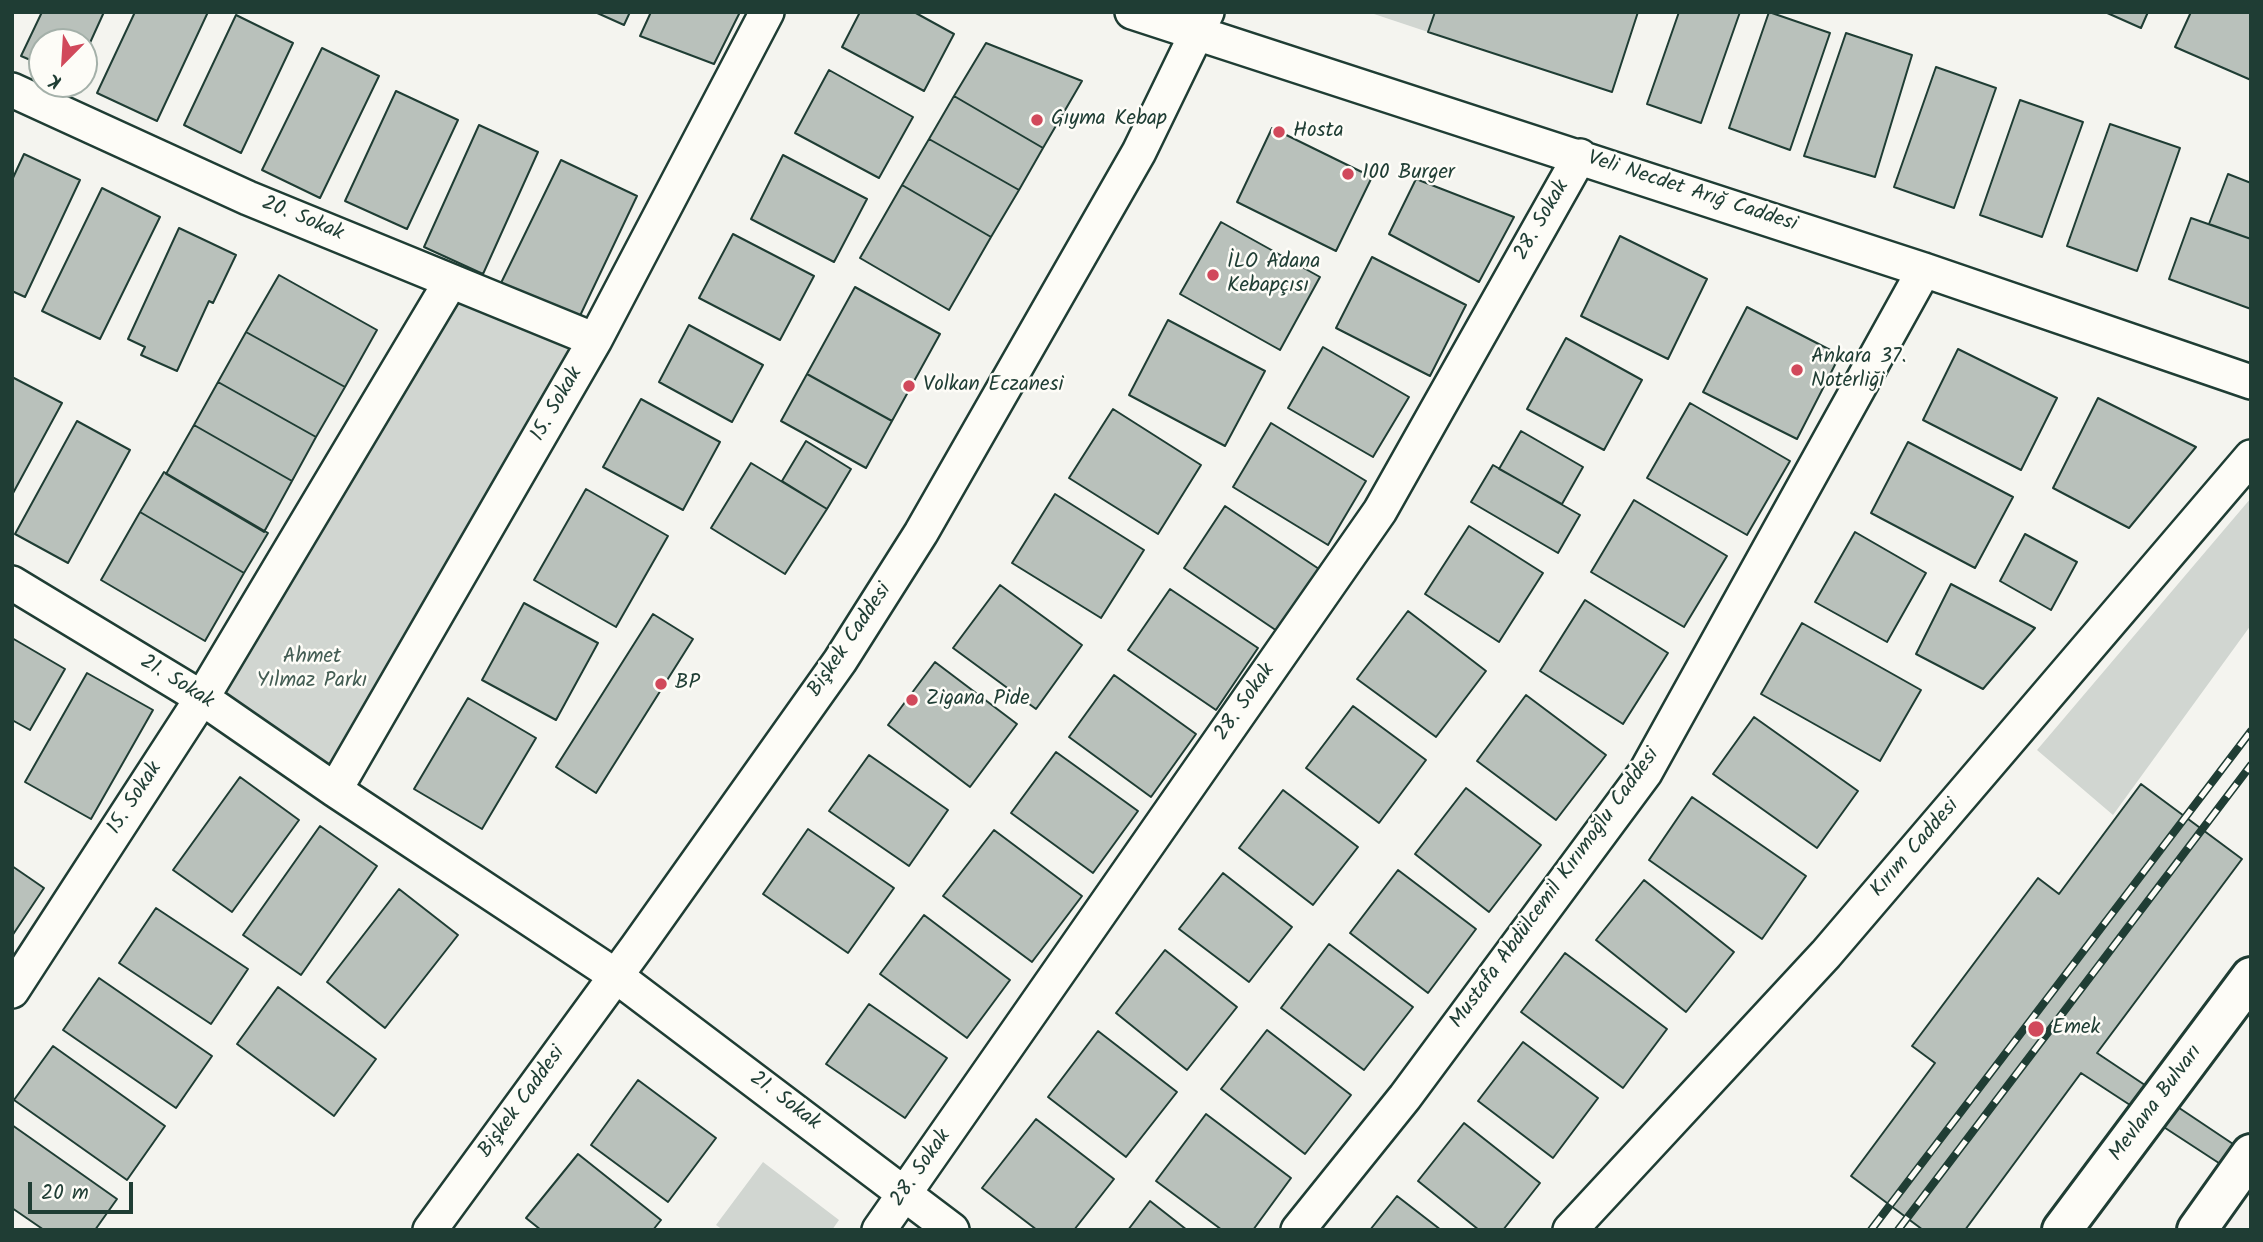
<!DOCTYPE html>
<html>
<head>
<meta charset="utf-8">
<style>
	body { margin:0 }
	#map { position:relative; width:2263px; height:1242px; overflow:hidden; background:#f4f4ef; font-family:Kalam,sans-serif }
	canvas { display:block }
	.frame { position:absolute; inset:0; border:14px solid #1f3d34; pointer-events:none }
	.north { position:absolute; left:28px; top:28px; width:70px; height:70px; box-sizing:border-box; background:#fdfcf7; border:2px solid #a4b0a9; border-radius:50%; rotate:204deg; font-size:19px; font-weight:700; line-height:28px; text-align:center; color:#1f3d34 }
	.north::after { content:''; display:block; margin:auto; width:24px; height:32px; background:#d1495b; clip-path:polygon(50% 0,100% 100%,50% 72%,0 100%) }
	.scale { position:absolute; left:28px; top:1182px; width:105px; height:32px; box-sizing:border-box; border:4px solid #1f3d34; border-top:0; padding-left:9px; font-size:21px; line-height:24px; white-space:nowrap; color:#1f3d34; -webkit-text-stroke:5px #fdfcf7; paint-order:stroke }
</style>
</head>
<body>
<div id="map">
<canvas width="2263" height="1242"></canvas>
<div class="frame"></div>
<div class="north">K</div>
<div class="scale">20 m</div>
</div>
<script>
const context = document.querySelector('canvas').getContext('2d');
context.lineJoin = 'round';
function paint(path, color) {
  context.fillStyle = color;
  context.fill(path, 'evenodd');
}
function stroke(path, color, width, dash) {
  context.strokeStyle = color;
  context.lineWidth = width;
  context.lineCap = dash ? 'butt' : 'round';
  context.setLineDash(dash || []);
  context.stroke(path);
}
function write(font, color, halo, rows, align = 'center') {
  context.font = font + ' Kalam,sans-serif';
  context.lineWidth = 5;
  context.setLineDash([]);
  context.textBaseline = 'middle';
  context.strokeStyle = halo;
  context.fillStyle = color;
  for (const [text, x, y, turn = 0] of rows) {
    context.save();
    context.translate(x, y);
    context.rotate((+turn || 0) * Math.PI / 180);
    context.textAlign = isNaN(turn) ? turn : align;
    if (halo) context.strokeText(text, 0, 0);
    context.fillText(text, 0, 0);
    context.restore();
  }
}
paint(new Path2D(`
	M1368 12H1435L1428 32Z
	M451 281 595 340 335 790 202 698Z
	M2251 498V625L2113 815 2037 750Z
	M763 1162 839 1220 832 1230H723L716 1225Z`), '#d1d6d1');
const building = new Path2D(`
	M42 12H104L84 56V42H42V65L21 56Z
	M135 12H208L157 121 97 93Z
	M595 12H630L624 25Z
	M651 12H740L714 64 640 36Z
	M860 12H914L954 34 924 91 842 47Z
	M1435 12H1638L1612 92 1428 32Z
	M1679 12H1740L1701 123 1647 104Z
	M1769 12 1830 33 1790 150 1729 128Z
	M2105 12H2148L2141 28Z
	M2191 12H2251V80L2175 47Z
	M236 15 293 43 241 153 184 125Z
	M1846 33 1912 55 1875 177 1804 156Z
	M986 43 1082 81 1043 148 954 96Z
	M322 48 379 76 320 198 262 170Z
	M1936 67 1996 88 1954 208 1894 187Z
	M829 70 913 117 879 178 795 133Z
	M396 91 458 120 407 229 345 201Z
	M954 96 1043 148 1019 190 929 139Z
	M2020 100 2083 122 2042 237 1980 215Z
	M2110 124 2180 148 2137 271 2067 246Z
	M479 125 538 152 483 274 424 247Z
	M1272 128 1372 177 1336 251 1237 202Z
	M929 139 1019 190 991 237 902 185Z
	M24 154 80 180 25 297 12 291V180Z
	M783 155 867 199 834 262 751 219Z
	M561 160 637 196 578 320 501 283Z
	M2228 174 2251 183V239L2209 224Z
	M1416 179 1514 217 1479 282 1389 234Z
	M902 185 991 237 949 310 860 258Z
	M102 188 160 217 100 339 42 311Z
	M2191 218 2251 239V309L2169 279Z
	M1221 222 1320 277 1280 350 1180 294Z
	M179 228 236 255 213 303 209 301 177 371 141 355 145 347 128 339Z
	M733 234 814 276 780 340 699 298Z
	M1620 236 1707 279 1668 359 1581 316Z
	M1372 257 1466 305 1430 376 1336 328Z
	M279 275 377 330 345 387 246 332Z
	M855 287 940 334 892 421 807 374Z
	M1747 307 1840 355 1797 439 1703 392Z
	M1168 320 1265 371 1225 446 1129 395Z
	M689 325 763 365 732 422 659 382Z
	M246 332 345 387 316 437 218 382Z
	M1566 338 1642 380 1604 450 1527 409Z
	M1323 347 1409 397 1373 457 1288 408Z
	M1958 349 2057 398 2021 470 1923 420Z
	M807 374 892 421 866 468 781 421Z
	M12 377 62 403 12 495Z
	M218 382 316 437 292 481 194 425Z
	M2098 398 2196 447 2129 528 2053 488Z
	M641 399 720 442 683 510 603 467Z
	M1690 403 1790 461 1747 535 1647 478Z
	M1113 409 1201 465 1158 534 1069 478Z
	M77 421 130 450 68 563 15 534Z
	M1271 423 1366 481 1328 545 1233 487Z
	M194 425 292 481 264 532 166 474Z
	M1521 431 1583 467 1562 504 1499 469Z
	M806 441 851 469 827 509 782 481Z
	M1908 442 2013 497 1975 568 1871 513Z
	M751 463 827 509 785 574 711 528Z
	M1493 465 1580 515 1558 553 1471 502Z
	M164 472 268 533 244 573 140 512Z
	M586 489 668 536 616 627 534 580Z
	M1055 494 1144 550 1101 618 1012 563Z
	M1634 500 1727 556 1684 627 1591 572Z
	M1225 506 1319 569 1277 631 1184 568Z
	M140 512 244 573 205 641 101 580Z
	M1469 526 1543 573 1499 642 1425 594Z
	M1855 532 1926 573 1887 642 1815 602Z
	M2025 534 2077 562 2051 610 2000 581Z
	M1951 584 2035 628 1983 689 1916 654Z
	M1000 585 1082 645 1036 709 953 648Z
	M1170 589 1258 648 1216 710 1128 650Z
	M1585 600 1668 653 1623 724 1540 671Z
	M524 603 598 643 556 720 482 680Z
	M1408 611 1486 671 1436 737 1357 679Z
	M653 614 693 639 596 793 556 767Z
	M1802 623 1921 690 1880 761 1761 694Z
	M12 638 65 669 30 730 12 720Z
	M935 662 1017 724 970 787 888 725Z
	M87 673 153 710 91 819 25 782Z
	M1114 675 1196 734 1151 797 1069 737Z
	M1526 695 1606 755 1556 820 1477 761Z
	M468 698 536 738 482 829 414 789Z
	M1353 706 1426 760 1379 823 1306 768Z
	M1754 717 1858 791 1817 848 1713 774Z
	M1056 752 1138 811 1093 873 1011 813Z
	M869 755 948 810 909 866 829 811Z
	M240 777 299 820 232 912 173 870Z
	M2141 784 2242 859 2097 1053 2251 1156V1184L2081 1073 1965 1230H1923L1851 1176 1935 1063 1912 1046 2038 878 2059 894Z
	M1466 788 1541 845 1489 912 1415 854Z
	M1283 790 1358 847 1313 905 1239 848Z
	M1692 797 1806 876 1762 939 1649 860Z
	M320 826 377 866 301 975 243 935Z
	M808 829 894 888 848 953 763 894Z
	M994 830 1082 896 1032 962 943 896Z
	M12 866 44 888 12 936Z
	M1398 870 1476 929 1428 993 1350 933Z
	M1223 873 1292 927 1249 982 1179 929Z
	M1644 880 1734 952 1686 1012 1596 940Z
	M399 889 458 935 385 1028 327 982Z
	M156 908 248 969 211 1024 119 963Z
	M924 915 1010 980 967 1038 880 974Z
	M1329 944 1413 1007 1364 1070 1281 1008Z
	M1165 950 1237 1007 1187 1070 1116 1013Z
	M1565 953 1667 1029 1623 1088 1521 1012Z
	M99 978 212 1056 176 1108 63 1030Z
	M278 987 376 1059 334 1116 237 1044Z
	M869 1004 947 1058 905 1118 826 1064Z
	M1267 1030 1351 1095 1305 1154 1221 1089Z
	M1098 1031 1177 1092 1126 1157 1048 1097Z
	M1523 1042 1598 1098 1553 1158 1478 1101Z
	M53 1046 165 1126 127 1180 14 1100Z
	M638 1080 716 1138 668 1202 591 1145Z
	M1206 1114 1291 1178 1253 1230H1222L1156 1181Z
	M1036 1119 1114 1179 1074 1230H1037L982 1188Z
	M1464 1123 1540 1183 1503 1230H1479L1418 1181Z
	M12 1125 117 1199 95 1230H44L12 1208Z
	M578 1154 661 1220 653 1230H541L526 1218Z
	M1397 1196 1441 1230H1370Z
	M1150 1201 1187 1230H1128Z`);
paint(building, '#b9c1bb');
stroke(building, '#1f3d34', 2);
const minor = new Path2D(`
	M1132 12 1924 270 2251 382
	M12 90 248 198 595 340
	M12 583 202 698 335 790 616 976 952 1230
	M335 790 595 340 767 12
	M12 991 202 698 451 281
	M430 1230 637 947 840 661 921 533 1139 152 1207 12
	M879 1230 1380 511 1580 156
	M1298 1230 1405 1097 1645 773 1924 270
	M1570 1230 1826 954 2251 457`);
const highway = new Path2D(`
	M2062 1230 2251 977
	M2197 1230 2251 1154`);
stroke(minor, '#1f3d34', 38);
stroke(highway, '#1f3d34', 44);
stroke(minor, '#fdfcf7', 33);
stroke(highway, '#fdfcf7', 38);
const rail = new Path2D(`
	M1871 1230 2251 731
	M1898 1230 2251 765`);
stroke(rail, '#1f3d34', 8);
stroke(rail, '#fdfcf7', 5, [16]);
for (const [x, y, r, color] of [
	[1037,120,7,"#d1495b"],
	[1279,132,7,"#d1495b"],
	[1348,174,7,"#d1495b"],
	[1213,275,7,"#d1495b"],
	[1797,370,7,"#d1495b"],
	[909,386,7,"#d1495b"],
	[661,684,7,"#d1495b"],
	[912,700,7,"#d1495b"],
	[2036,1029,9,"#d1495b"]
]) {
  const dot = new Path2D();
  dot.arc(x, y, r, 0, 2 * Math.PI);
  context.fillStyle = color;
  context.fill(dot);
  stroke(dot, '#fdfcf7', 2.5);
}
write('21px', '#1f3d34', '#fdfcf7', [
	["Gıyma Kebap",1051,120],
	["Hosta",1293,132],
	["100 Burger",1362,174],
	["İLO Adana",1227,263],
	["Kebapçısı",1227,287],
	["Ankara 37.",1811,358],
	["Noterliği",1811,382],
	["Volkan Eczanesi",923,386],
	["BP",675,684],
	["Zigana Pide",926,700],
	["Emek",2052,1029]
], 'left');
write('21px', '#1f3d34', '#fdfcf7', [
	["Veli Necdet Arığ Caddesi",1692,193,18],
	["20. Sokak",302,220,22],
	["28. Sokak",1543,221,-60],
	["15. Sokak",558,405,-60],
	["Bişkek Caddesi",851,641,-56],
	["21. Sokak",176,683,32],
	["28. Sokak",1246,703,-55],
	["15. Sokak",136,799,-57],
	["Kırım Caddesi",1916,849,-49],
	["Mustafa Abdülcemil Kırımoğlu Caddesi",1556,889,-54],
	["21. Sokak",784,1102,37],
	["Bişkek Caddesi",523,1103,-54],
	["Mevlana Bulvarı",2157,1104,-53],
	["28. Sokak",922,1169,-55]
]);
write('21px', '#435c53', '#fdfcf7', [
	["Ahmet",312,658],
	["Yılmaz Parkı",312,682]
]);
</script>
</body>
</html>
